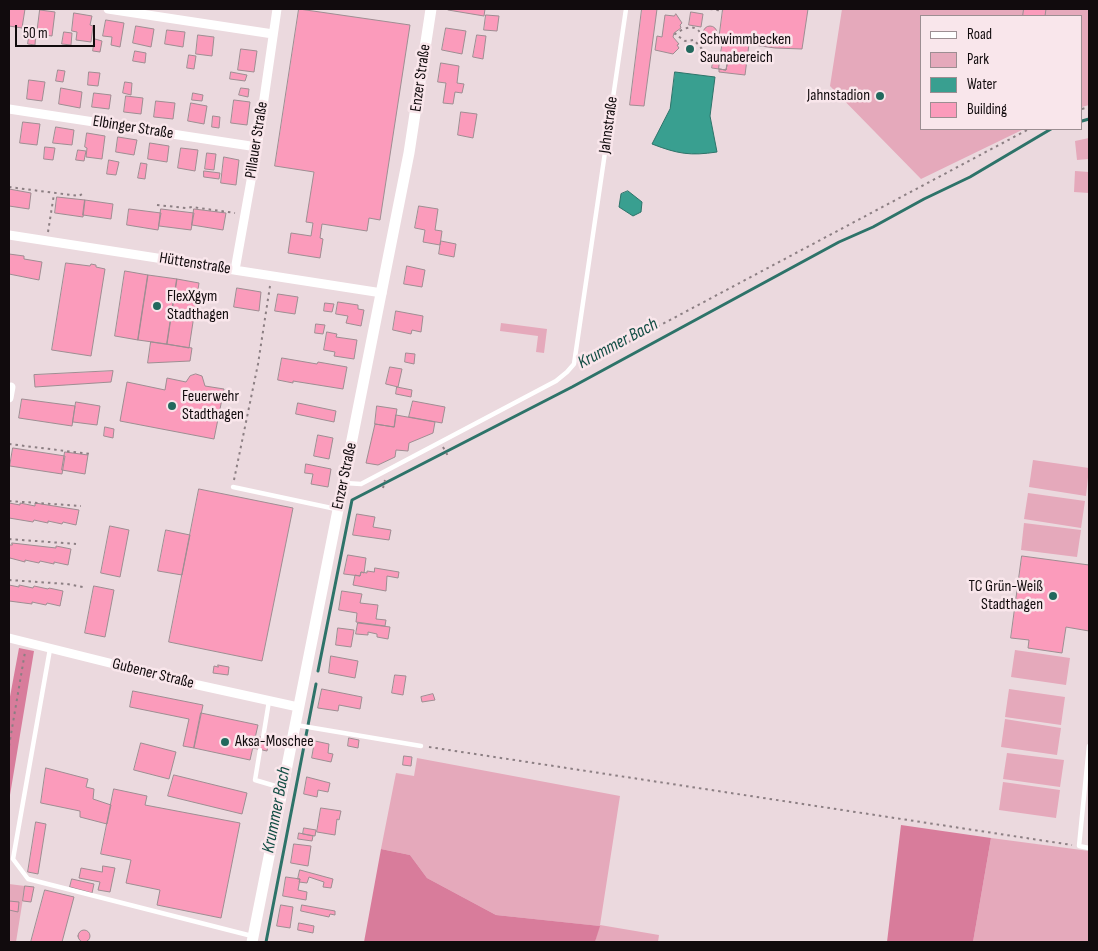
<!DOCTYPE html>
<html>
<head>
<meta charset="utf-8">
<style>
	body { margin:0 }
	#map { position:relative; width:1098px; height:951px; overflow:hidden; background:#ebd9de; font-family:"Sofia Sans Condensed",sans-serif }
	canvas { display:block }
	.frame { position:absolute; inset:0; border:10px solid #110b0d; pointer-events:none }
	.legend { position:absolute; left:920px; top:15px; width:162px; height:115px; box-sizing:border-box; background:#f9e6eb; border:1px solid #9c8e92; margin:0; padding:6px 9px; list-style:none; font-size:15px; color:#110b0d }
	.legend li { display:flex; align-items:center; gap:10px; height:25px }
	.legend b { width:25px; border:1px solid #9c8e92 }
	.scale { position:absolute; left:15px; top:25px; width:80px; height:22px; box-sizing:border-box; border:2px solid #110b0d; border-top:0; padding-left:6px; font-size:15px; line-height:18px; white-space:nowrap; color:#110b0d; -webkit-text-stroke:4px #f9e6eb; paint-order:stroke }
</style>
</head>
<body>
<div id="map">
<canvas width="1098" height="951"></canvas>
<div class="frame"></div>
<ul class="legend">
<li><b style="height:6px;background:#fff"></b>Road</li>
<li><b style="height:14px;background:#e5a9bb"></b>Park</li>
<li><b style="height:14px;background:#399f90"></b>Water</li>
<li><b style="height:14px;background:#fb9bbb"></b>Building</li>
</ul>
<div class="scale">50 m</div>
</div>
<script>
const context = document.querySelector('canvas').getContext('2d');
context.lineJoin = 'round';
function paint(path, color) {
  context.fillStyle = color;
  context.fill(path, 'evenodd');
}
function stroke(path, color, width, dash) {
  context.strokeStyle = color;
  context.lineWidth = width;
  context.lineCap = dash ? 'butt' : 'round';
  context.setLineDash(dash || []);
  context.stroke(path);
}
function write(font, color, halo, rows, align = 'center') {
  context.font = font + ' "Sofia Sans Condensed",sans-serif';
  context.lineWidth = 5;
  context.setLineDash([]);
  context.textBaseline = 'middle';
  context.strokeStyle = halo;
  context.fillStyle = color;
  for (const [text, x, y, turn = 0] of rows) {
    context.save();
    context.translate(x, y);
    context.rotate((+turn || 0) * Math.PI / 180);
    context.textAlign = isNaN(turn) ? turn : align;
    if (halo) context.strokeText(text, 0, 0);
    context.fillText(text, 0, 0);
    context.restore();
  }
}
paint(new Path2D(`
	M842 9H1089V105L1082 107V16H922V129H1024L921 179 830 86Z
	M1089 138V159L1077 160 1075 141Z
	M1075 171 1089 172V193L1074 192Z
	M501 323 547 329 544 353 536 352 538 336 500 331Z
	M1033 460 1089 468 1086 496 1029 487Z
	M1028 493 1085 501 1081 528 1024 519Z
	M1024 523 1081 530 1077 557 1021 550Z
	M1015 650 1070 658 1066 685 1011 677Z
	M1009 689 1065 697 1061 725 1005 717Z
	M1005 719 1061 728 1057 755 1001 747Z
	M1007 753 1064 760 1060 787 1003 779Z
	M417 758 620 796 600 925 659 935 658 942H595L599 926 496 915 427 878 410 855 381 849 396 773 414 776Z
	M1003 782 1060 790 1056 818 999 810Z
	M991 838 1089 851V942H973Z
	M9 884 25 886 16 942H9Z`), '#e5a9bb');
paint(new Path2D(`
	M19 648 34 651 9 801V702Z
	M901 825 991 838 973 942H887Z
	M381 849 410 855 427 878 496 915 600 926 595 942H364Z`), '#d87c9b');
const water = new Path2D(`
	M675 72 715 77 710 116 717 152C690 156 678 154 652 144L670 109Z
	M628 191 642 202 641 212 633 216 619 207 621 194Z`);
paint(water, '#399f90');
stroke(water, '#2d7369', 1);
stroke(new Path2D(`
	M1082 121 1089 119
	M318 671 352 500 572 387 839 242 873 227 924 199 970 177 1051 129
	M266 942 316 684`), '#2d7369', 3);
const building = new Path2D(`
	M9 9H25L22 28 9 26Z
	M299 9 410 25 380 220 369 218 367 231 322 224 320 238 323 239 320 258 288 253 291 233 311 236 313 223 306 222 314 172 275 166Z
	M448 9H485L484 16 448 10Z
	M642 9H657L644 106 630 105Z
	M723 9H808L802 49 775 48 719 40Z
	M1024 9H1046L1045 16H1023Z
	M40 10 55 12 52 36 37 34Z
	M691 12 703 14 701 27 689 25Z
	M74 13 92 16 90 25 93 26 91 42 76 40 77 32 72 31Z
	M676 14 682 23 680 25 681 28 674 33 673 37 679 44 677 45 679 48 673 54 655 50 657 36 662 37 665 15 674 16Z
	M486 15 499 16 497 31 484 30Z
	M106 20 124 23 120 47 111 45 112 37 103 36Z
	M703 33a7 7 0 1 1 14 0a7 7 0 1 1-14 0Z
	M136 26 154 29 151 47 133 43Z
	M446 28 466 31 462 54 442 50Z
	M30 30 36 31 35 45 28 44Z
	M167 30 185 32 183 47 165 44Z
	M64 32 72 33 71 45 62 44Z
	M198 35 214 37 212 56 196 54Z
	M477 35 486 36 483 59 473 57Z
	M95 39 102 41 100 52 93 51Z
	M723 41 749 44 745 75 719 72V69L726 70 728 59 720 58Z
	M241 49 257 51 254 72 238 70Z
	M135 51 146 53 145 63 133 61Z
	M189 55 196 56 194 69 187 68Z
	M714 57 728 59 726 70 712 68Z
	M720 58 728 59 726 70 719 69Z
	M441 63 459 66 457 83 464 84 462 93 455 92 453 104 443 103 446 83 438 82Z
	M58 70 65 71 63 82 56 81Z
	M89 72 100 73 98 86 88 85Z
	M231 72 247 75 245 81 230 79Z
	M29 80 45 82 42 101 27 99Z
	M125 82 132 83 131 95 123 93Z
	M61 88 82 92 80 108 59 104Z
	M241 88 249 89 248 97 239 95Z
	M94 93 111 95 109 109 92 107Z
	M193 93 203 95 202 101 192 100Z
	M126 96 143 98 141 114 124 112Z
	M234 100 250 102 247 125 231 123Z
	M156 101 175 103 173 119 154 117Z
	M191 103 207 106 204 124 188 121Z
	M461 112 477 114 473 138 458 135Z
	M213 116 220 117 219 128 212 127Z
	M23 122 40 124 37 145 20 143Z
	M56 127 74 130 72 145 53 143Z
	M87 133 105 136 102 159 86 157 87 148 85 147Z
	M118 137 137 140 134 155 116 152Z
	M150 143 169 146 167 162 148 159Z
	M45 147 55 148 53 160 44 159Z
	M181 148 198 150 195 171 178 168Z
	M78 150 86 151 84 161 76 160Z
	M207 153 216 154 214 170 205 169Z
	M224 157 239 160 236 185 221 183Z
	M109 160 119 162 116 175 107 174Z
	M141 163 147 164 145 179 138 178Z
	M204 171 220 173 219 179 204 177Z
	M9 189 31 193 29 209 9 206Z
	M57 197 85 200 83 217 55 213Z
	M85 200 113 204 111 219 83 215Z
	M419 206 438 209 435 230 442 231 440 245 423 242 425 230 415 228Z
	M129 209 161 213 158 230 127 225Z
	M161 209 194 213 191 230 159 226Z
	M194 209 226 213 223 230 192 225Z
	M441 241 456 244 454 257 439 254Z
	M9 254 24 256V259L42 262 39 280 9 274Z
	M66 263 90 266 91 264 96 265V267L105 269 91 356 52 350Z
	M407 266 425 270 422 287 404 284Z
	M125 271 148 275 138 340 115 336Z
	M148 275 177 279 167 344 138 340Z
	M177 279 199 283 189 348 167 344Z
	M237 288 261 292 259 311 234 307Z
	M278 294 298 297 295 314 275 311Z
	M338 302 358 305V309L364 310 361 326 346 323 348 316 336 314Z
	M325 303 334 304 332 312 324 311Z
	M396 311 423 316 421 332 412 330 411 334 393 330Z
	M316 324 325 325 323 334 315 333Z
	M327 332 337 334 336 337 357 340 354 359 334 356 335 352 324 350Z
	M151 342 192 348 190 361 148 363Z
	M406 353 415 354 414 364 405 362Z
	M282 358 317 364 318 362 347 367 343 389 293 381V383L278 380Z
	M390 367 402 369 398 387 386 384Z
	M113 371 111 382 35 387 34 375Z
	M196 374 202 376 205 386 224 389 214 439 120 421 127 382 165 390 167 378 186 382 190 376Z
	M397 387 412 390 411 397 396 394Z
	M22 399 75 406 72 426 19 418Z
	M413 401 445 407 442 423 409 417Z
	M76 402 100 406 97 425 73 422Z
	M298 403 336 411 334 422 296 414Z
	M377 406 397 409 394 427 375 424Z
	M396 415 435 422 433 433 409 443 408 451 396 450 395 457 378 465 366 463 375 424 394 427Z
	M105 427 114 429 113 438 104 436Z
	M318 435 333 438 329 459 314 456Z
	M13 448 65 456 62 474 10 466Z
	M65 452 88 455 85 474 62 470Z
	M306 464 331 469 328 487 311 484 313 474 305 473Z
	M199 489 293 508 262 661 169 642Z
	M9 503 20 505V503L35 506V503L79 510 76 525 63 522 62 524 48 521V523L34 520 33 522 9 518Z
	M357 514 375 517 373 527 391 530 389 540 353 535Z
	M110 526 129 530 120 577 101 573Z
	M166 530 190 535 182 575 158 571Z
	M12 543 56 548V546L71 549 68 565 54 562V564L40 561 39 563 25 560V562L10 558 9 560V545H12Z
	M348 555 366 558 364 573 361 572 360 576 344 574Z
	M1022 556 1089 565V631L1066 627 1062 653 1028 648 1029 640 1011 638Z
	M375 568 399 572 398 578 387 576 386 591 353 585 355 575 360 576 361 572 367 573V571L374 572Z
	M9 585 19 587V585L33 588 34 586 48 589 49 588 63 591 60 606 47 603 46 605 32 602V604L9 601Z
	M94 586 114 590 105 637 85 633Z
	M342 591 362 594 360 603 378 605 376 619 386 620 385 626 356 622 357 613 339 610Z
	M358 623 390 627 388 639 377 637V634L368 632V635L356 634Z
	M338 628 354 630 351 647 336 645Z
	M331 656 358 661 355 678 329 673Z
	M218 665 229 667 228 675 213 673 214 666 218 667Z
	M395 675 406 676 403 695 392 693Z
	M322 689 362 697 360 709 339 705 338 711 318 708Z
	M133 691 203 705 194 748 183 746 189 719 130 707Z
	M433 694 435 700 422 702 421 697Z
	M201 713 258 725 250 760 194 748Z
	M255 736 269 739 267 751 253 748Z
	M349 738 359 740 358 748 348 746Z
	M315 741 329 744 328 753 333 754 331 762 312 758Z
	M141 743 176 752 169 779 134 770Z
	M404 756 412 757 411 766 403 765Z
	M46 768 88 779 86 787 94 789 93 799 111 805 107 824 80 817V811L41 803Z
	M174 775 247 793 242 814 168 796Z
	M307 777 330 783 328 792 318 790 317 797 304 794Z
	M114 789 147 796 145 805 240 823 221 918 157 905 160 890 126 883 131 860 101 854Z
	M321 808 341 811 339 820 337 819 335 835 317 832Z
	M36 822 46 824 38 874 28 872Z
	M304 828 316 830 315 836 303 834Z
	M299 833 313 836 312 841 298 839Z
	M294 844 311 846 308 866 291 863Z
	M103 866 115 868 110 892 98 890 100 882 79 878 81 868 102 872Z
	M300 870 333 879 331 888 323 887 324 882 309 877 307 883 299 882 300 879H298Z
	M286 877 300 879 298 890 307 892 306 900 283 896Z
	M72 879 94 884 92 893 70 887Z
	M25 886 34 887 31 902 23 901Z
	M45 890 74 897 62 942H31Z
	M9 901 19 902 18 912 9 910Z
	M281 905 293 907 290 928 277 926Z
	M302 905 335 911V915L330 914 329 917 301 911Z
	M299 923 314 926 313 933 298 930Z
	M78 936a6 6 0 1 1 12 0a6 6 0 1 1-12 0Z`);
paint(building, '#fb9bbb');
stroke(building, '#9e8d92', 1);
stroke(new Path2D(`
	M710 9 723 11
	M702 49 694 40 685 41 675 34C681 30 691 24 698 30 701 33 703 37 706 40L722 44
	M1082 109 1089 107
	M9 187 79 196 82 194
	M157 205 186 208 192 207 235 213
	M48 232 54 194
	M582 364H585L608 353 1029 129
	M9 444 90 454
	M443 447 448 456
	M234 480 258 364 270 286
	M383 488 385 480
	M9 501 81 506
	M9 539 76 544
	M9 580 67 584 83 587
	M9 746 25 652
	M429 747 1072 845`), '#8c7f83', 2, [2.5, 4]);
stroke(new Path2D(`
	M345 483 361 484 556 381 567 372 574 364 626 9
	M233 487 336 509
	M50 649 13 859 28 879 252 936
	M296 725 421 746
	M263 738 269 701
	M1089 746 1079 846 1089 848
	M260 750 255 780 282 788`), '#fff', 4.5);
stroke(new Path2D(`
	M108 9 273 34
	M9 109 257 147
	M9 235 382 293
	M235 270 257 147 277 9
	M9 398 11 387
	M9 638 198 685 298 707`), '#fff', 9);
stroke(new Path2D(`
	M252 942 409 153 431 9`), '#fff', 11);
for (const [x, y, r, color] of [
	[690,49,5,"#22695e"],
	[880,96,5,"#22695e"],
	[157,306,5,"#22695e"],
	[172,406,5,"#22695e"],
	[1053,596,5,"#22695e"],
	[225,742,5,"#22695e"]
]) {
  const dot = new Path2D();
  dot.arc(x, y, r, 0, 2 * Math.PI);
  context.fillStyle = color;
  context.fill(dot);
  stroke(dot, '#f9e6eb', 2);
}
write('16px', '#110b0d', '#f9e6eb', [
	["Schwimmbecken",700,40],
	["Saunabereich",700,58],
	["Jahnstadion",870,96,"right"],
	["FlexXgym",167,297],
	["Stadthagen",167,315],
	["Feuerwehr",182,397],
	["Stadthagen",182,415],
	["TC Grün-Weiß",1043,587,"right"],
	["Stadthagen",1043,605,"right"],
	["Aksa-Moschee",235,742]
], 'left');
write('16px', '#110b0d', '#f9e6eb', [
	["Enzer Straße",421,78,-82],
	["Jahnstraße",609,125,-82],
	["Elbinger Straße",133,128,9],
	["Pillauer Straße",257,140,-81],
	["Hüttenstraße",195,264,9],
	["Enzer Straße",345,476,-78],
	["Gubener Straße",153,674,14]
]);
write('italic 18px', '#124d44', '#f9e6eb', [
	["Krummer Bach",618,344,-28],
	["Krummer Bach",277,810,-79]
]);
</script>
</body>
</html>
